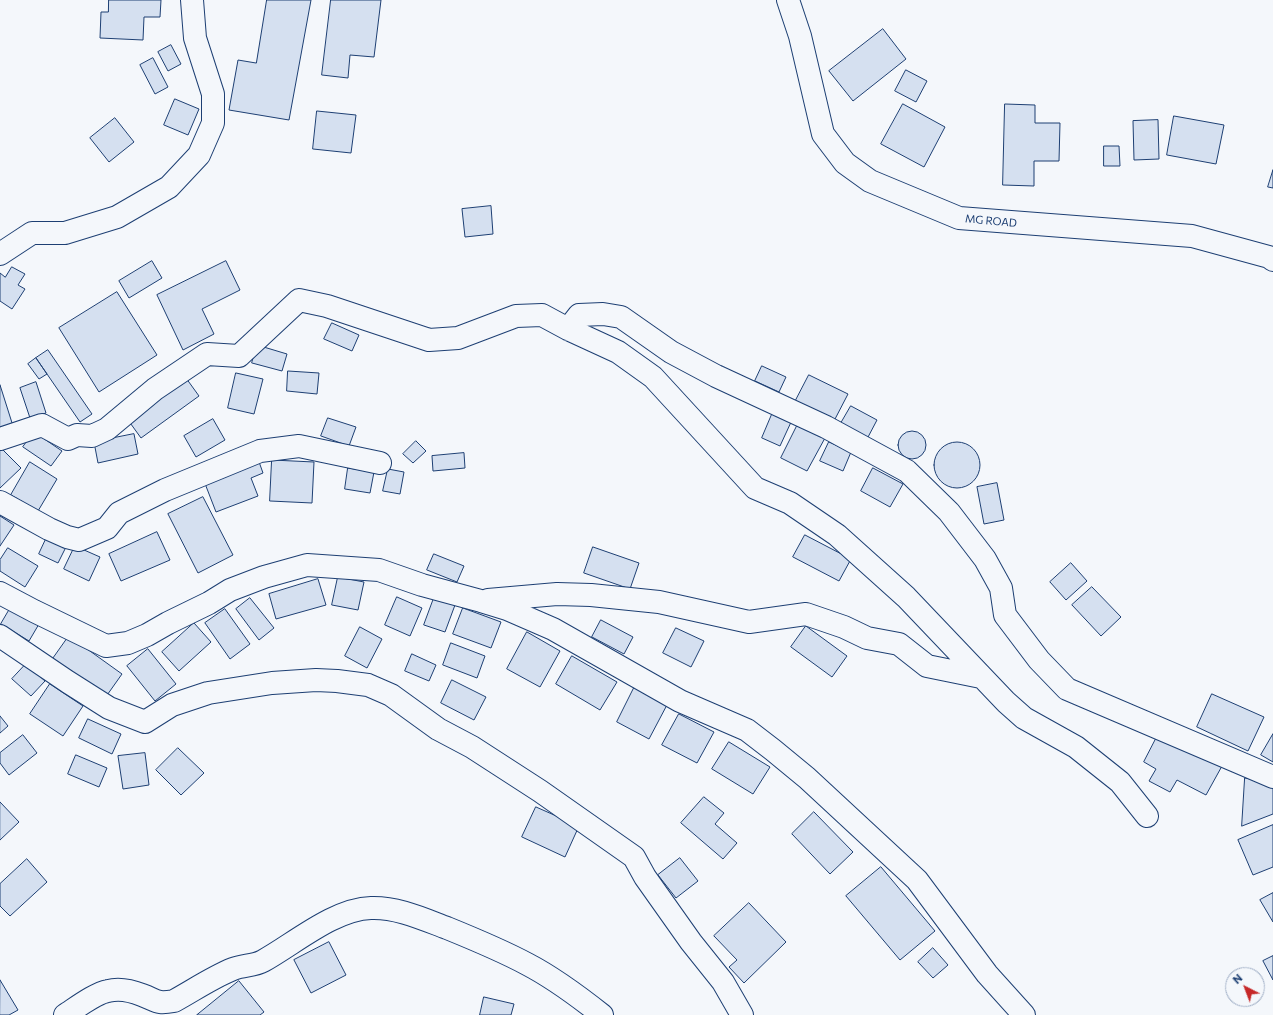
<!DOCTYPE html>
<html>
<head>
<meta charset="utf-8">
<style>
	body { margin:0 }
	#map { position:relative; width:1273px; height:1015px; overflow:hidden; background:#f4f7fb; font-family:Commissioner,sans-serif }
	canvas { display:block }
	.north { position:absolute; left:1225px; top:967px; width:40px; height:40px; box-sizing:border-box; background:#f4f7fb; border:1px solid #9eadc5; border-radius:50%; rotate:318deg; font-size:11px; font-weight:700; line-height:16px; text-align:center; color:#1d3f73 }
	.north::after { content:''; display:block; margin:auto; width:14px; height:18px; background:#c62828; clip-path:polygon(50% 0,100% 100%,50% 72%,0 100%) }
</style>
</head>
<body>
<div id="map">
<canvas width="1273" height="1015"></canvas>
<div class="north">N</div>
</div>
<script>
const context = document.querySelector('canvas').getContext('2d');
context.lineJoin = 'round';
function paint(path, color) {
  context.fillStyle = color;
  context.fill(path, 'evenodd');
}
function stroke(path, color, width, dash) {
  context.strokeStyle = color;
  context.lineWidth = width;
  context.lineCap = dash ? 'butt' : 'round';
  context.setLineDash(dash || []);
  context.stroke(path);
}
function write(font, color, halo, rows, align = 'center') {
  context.font = font + ' Commissioner,sans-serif';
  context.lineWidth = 3;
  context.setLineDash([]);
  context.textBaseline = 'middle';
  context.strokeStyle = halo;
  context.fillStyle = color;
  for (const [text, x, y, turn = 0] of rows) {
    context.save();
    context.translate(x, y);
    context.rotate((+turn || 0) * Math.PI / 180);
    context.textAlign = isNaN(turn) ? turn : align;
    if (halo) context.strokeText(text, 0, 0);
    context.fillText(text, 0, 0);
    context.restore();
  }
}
const building = new Path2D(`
	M109 0H161L160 17H144L143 40 100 38 101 12H108Z
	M267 0H311L289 120 229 110 238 60 256 63Z
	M331 0H381L374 57 350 55 348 78 322 75Z
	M883 29 906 59 853 101 829 71Z
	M171 45 181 64 168 71 158 52Z
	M153 58 168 87 155 94 140 65Z
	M906 70 927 81 916 102 895 91Z
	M175 99 199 109 188 135 164 125Z
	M903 104 945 127 924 167 881 144Z
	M1005 104 1035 105V123H1060L1059 161H1034V186L1003 185Z
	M317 111 356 115 351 153 313 149Z
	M1174 116 1224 125 1216 164 1167 155Z
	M115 118 134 142 109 162 90 138Z
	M1158 120 1159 159 1134 160 1133 121Z
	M1104 146H1119L1120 166H1104Z
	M1273 170V188L1268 187Z
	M491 206 493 234 465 237 462 209Z
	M152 261 162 278 129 298 119 281Z
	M226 261 240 290 202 309 214 334 183 350 157 295Z
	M12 267 25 274 18 285 25 289 12 309 0 301V273L5 277Z
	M117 292 157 355 99 392 59 328Z
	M332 323 359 335 352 351 324 339Z
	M257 345 287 354 282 371 252 363Z
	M48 350 92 414 80 422 36 358Z
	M36 358 47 374 39 379 28 364Z
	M762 366 786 377 779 392 755 381Z
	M288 371 319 373 317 394 287 391Z
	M236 373 263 379 254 414 228 408Z
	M809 375 848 394 834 421 795 402Z
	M186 378 199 396 141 438 128 420Z
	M36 382 46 413 30 418 20 388Z
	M0 385 13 426 0 430Z
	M851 406 877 420 867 439 840 425Z
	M773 412 792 420 780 446 762 438Z
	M328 418 356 427 349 446 321 436Z
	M213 419 225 440 196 457 184 436Z
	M798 424 825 438 807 471 781 458Z
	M898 445a14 14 0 1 1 28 0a14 14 0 1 1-28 0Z
	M34 432 62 451 51 466 23 447Z
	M134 434 138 454 98 463 94 442Z
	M416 441 426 451 413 463 403 454Z
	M934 465a23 23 0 1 1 46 0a23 23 0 1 1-46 0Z
	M829 442 851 452 843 471 820 461Z
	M0 447 21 468 0 488Z
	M464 453 465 468 433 471 432 456Z
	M258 459 263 473 251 478 258 496 216 512 204 481Z
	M272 460 314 462 312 503 270 501Z
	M30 462 57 479 38 511 11 495Z
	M348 468 374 472 370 493 345 489Z
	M873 468 903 484 890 507 861 491Z
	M388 469 404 472 400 494 383 491Z
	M997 483 1004 520 984 524 977 487Z
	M203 497 233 555 198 573 168 514Z
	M0 516 14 525 0 546Z
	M157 532 170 560 121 581 109 554Z
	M805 535 851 559 839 581 793 557Z
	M47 537 66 547 58 563 39 554Z
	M75 546 100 557 89 581 64 569Z
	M593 547 639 563 630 589 584 573Z
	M8 548 38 566 25 587 0 571V560Z
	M434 554 464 566 457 582 427 570Z
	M1071 563 1087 581 1066 600 1050 582Z
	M338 577 364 582 358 610 332 605Z
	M318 579 326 605 276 619 269 594Z
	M1092 587 1121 617 1101 636 1072 605Z
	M397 597 422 608 410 636 385 625Z
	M250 598 274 628 259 640 236 609Z
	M434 598 455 605 445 632 424 625Z
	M11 607 39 624 29 641 1 624Z
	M463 608 501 622 491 648 453 634Z
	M225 609 250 644 230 659 205 623Z
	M601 620 633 637 624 654 592 637Z
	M194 623 211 642 179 671 162 652Z
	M806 626 847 656 832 677 791 647Z
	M360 627 382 639 367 668 345 656Z
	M676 628 704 641 691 667 663 653Z
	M527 632 560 651 540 687 507 669Z
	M69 636 122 674 105 698 52 660Z
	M451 643 485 656 477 678 443 665Z
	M148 649 176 684 155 701 127 666Z
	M412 654 436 665 429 681 405 671Z
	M572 656 617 682 600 710 556 684Z
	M26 664 45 681 31 696 12 679Z
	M452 680 486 697 474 720 441 703Z
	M50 684 83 706 63 736 30 714Z
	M635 686 668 703 649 739 617 722Z
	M1212 694 1264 717 1248 751 1197 727Z
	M679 714 714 732 697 763 662 745Z
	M0 716 8 726 0 733Z
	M88 719 121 734 112 754 79 738Z
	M1159 733 1222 766 1206 795 1177 780 1170 792 1149 781 1156 769 1144 762Z
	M1273 734V762L1261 755Z
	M23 735 37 753 9 775 0 763V753Z
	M729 742 770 767 753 794 712 769Z
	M178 748 204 773 181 795 156 770Z
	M145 753 149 785 123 789 118 756Z
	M76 755 107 768 99 787 68 774Z
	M1245 778 1273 783V814L1242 826Z
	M704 797 724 813 715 824 737 843 723 859 681 823Z
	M0 802 19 822 0 840Z
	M536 807 579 826 565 857 522 837Z
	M814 812 853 852 830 874 792 834Z
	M1273 825V867L1253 875 1238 840Z
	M680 858 698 881 676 898 658 875Z
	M27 859 47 882 10 916 0 906V884Z
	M881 867 935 931 900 960 846 896Z
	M1273 893V922L1260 900Z
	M749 903 786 942 744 983 729 967 737 960 714 936Z
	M329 942 346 975 311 993 294 960Z
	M933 948 948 965 933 978 918 962Z
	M1273 956V980L1263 961Z
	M0 980 18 1010 9 1015H0Z
	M239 981 264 1012 260 1015H197Z
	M484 997 514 1004 511 1015H480Z`);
paint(building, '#d5e0f0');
stroke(building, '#1d3f73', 1);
const minor = new Path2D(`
	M0 254 32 233H65L117 217 169 187 199 155 213 123V94L195 38 192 0
	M568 329 579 315 603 314 621 317 671 352 716 376 826 427 907 471 949 512 985 559 1001 588 1005 615 1039 660 1067 689 1273 777
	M0 439 42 425 68 439 77 435 92 436 107 429 155 389 207 354 239 356 299 300 327 306 429 340 458 338 516 316 542 315 568 329 618 352 653 377 755 488 790 503 837 535 906 597 1006 702 1024 718 1076 747 1120 782 1147 816
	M0 502 49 529 67 537 79 540 107 528 119 513 165 490 260 451 299 446 380 463
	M0 593 34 611 106 646 128 643 147 635 168 623 209 603 230 590 264 577 307 565 379 570 422 585 481 601 507 609 553 629 680 701 747 730 773 750 807 778 917 880 987 974 1024 1015
	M488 600 557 594 591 595 659 602 749 622 806 614 844 627 867 638 899 644 927 666 981 677
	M0 636 68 682 109 708 145 722 172 705 208 693 272 683 316 680 337 681 368 685 391 695 438 729 472 747 540 791 634 857 645 877 691 942 723 982 742 1015
	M65 1015C76 1008 96 993 108 991 119 988 132 991 142 995 158 1001 156 1004 174 1001 194 990 213 977 233 969 243 965 254 966 263 961 294 944 334 909 371 908 397 907 423 919 447 928 474 939 501 950 527 964 554 978 578 996 602 1015`);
const major = new Path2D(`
	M788 0 800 36 823 134 845 163 870 181 959 218 1192 236 1269 257 1273 260`);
stroke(minor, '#1d3f73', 24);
stroke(major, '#1d3f73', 24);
stroke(minor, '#f4f7fb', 22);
stroke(major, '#f4f7fb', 22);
write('11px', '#1d3f73', '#f4f7fb', [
	["MG ROAD",991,221,5]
]);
</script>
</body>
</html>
